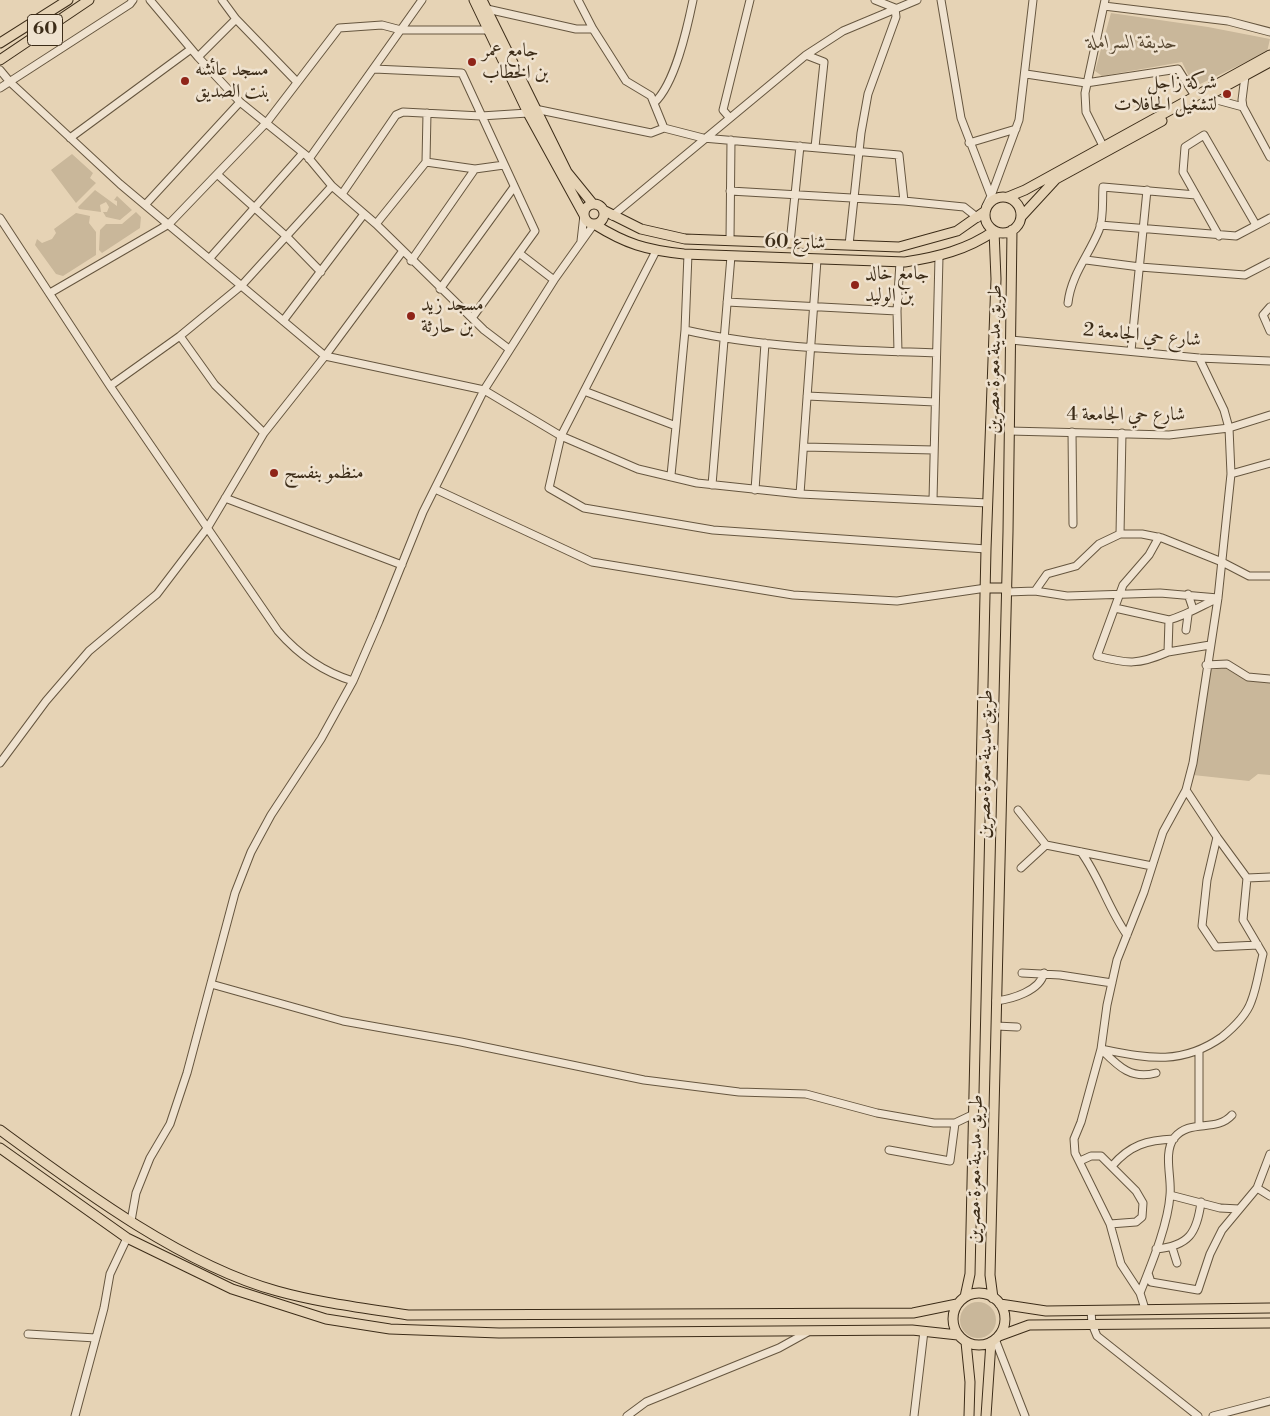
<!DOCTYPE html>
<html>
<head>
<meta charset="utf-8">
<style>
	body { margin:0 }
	canvas { display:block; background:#e6d3b5 }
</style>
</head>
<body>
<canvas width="1270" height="1416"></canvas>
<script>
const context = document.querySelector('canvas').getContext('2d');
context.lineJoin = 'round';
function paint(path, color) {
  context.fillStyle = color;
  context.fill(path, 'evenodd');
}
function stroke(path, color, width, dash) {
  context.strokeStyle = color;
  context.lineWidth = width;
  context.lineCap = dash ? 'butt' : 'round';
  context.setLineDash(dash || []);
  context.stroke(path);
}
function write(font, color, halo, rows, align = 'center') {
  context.font = font + ' "Libre Bodoni",Amiri,serif';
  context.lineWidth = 5;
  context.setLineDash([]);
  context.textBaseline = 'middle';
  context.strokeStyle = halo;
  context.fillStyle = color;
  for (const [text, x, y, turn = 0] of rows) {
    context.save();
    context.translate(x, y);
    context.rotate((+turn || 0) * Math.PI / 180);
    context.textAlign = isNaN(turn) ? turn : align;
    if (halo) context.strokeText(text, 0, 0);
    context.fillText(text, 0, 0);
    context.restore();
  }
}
paint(new Path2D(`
	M1111 13 1208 27 1270 39 1267 52 1194 87 1182 62 1102 76 1095 71Z
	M72 154 93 173 90 178 96 183 76 203 51 170Z
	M95 190 117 206V201L114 200 117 196 132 210 120 220 106 217 103 212H107L109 207 106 202 100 205 101 212 79 209 78 207Z
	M136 212 141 217 140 228 102 253 99 250 100 230 106 224H122Z
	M76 213 90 216 89 223 96 232V255L63 276 56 274 35 245 37 239 42 243 52 239 56 233 54 229Z
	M1225 668 1246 680 1270 682V775L1258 774 1249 781 1193 775 1205 710 1210 670Z
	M960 1320a18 18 0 1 1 36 0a18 18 0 1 1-36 0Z`), '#c9b79a');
const minor = new Path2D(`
	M150 0 198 57 240 102 307 156 332 186 376 224 484 330 509 349
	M222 0 236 19 297 82
	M578 0 593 29 626 81 651 96 664 128 703 138 899 155 904 201
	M941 0 961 118 991 196 986 206
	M1104 6 1228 21 1270 32
	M487 9 576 29H593
	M806 55 824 62 815 147
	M198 57 236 19
	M374 69 462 73 535 231 472 318
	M0 70 10 82 120 184 325 356 484 390 561 436 638 469 697 483 800 494 988 503
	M1026 74 1086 83 1178 69 1195 96
	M0 88 130 4 133 0
	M1206 97 1243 107 1270 157
	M654 103C675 84 687 29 693 0
	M1243 107 1242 100 1245 76
	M535 109 651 133 664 128
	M729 117 723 110 750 0
	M70 138 191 49
	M969 143 1016 129
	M1103 146 1086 112 1085 93 1105 0
	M309 159 422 0
	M426 162 475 169
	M218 175 286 236 321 272
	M730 191 904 201 964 207 978 218
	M342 194 396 115 403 112 481 116 528 113
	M991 196 1019 120 1033 0
	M145 205 240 102
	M612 216 806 55 843 31 917 0
	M0 218 110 386 278 631C298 654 323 672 353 681
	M376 224 426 162 427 113
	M1100 225 1236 236 1270 218
	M1219 236 1183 172 1185 147 1204 135 1256 225
	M730 240 731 140
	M581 241 584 215
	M790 243 800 146
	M849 245 861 133 868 94 896 17 895 8 875 0
	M656 251 561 436 549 488 584 508 713 530 986 549
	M519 253 554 280
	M209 259 303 153
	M1086 260 1140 267 1245 275 1270 262
	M411 261 475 169 504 165
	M440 289 514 187
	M50 293 169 224 267 122 339 28 382 25 401 30H488
	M727 302 897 311
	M1068 303C1071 275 1089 255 1099 230 1104 218 1102 200 1103 187L1196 195
	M1270 307 1263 315 1270 331
	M283 321 364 214
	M685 330C767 349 853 350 936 353
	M1011 340 1199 358 1270 361
	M1131 351 1147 190
	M898 352 897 311 900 262
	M110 386 180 336
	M584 391 676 426 685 330 688 254
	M807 396 935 402
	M1009 431 1169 435 1229 428 1270 415
	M1072 432 1073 524
	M264 433 215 385 180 336 242 285 332 186
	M804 447 934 450
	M1231 474 1270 463
	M671 475 676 426
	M712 485 731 256
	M435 489 592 562 793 595 897 601 986 588
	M755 490 765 343
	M800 494 817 260
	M225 498 402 565
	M933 500 939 257
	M1120 534 1122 433
	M1159 537 1149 555 1123 585 1097 656C1128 664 1138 665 1168 652
	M1035 591 1047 574 1076 566 1099 544 1120 534H1142L1162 538 1222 562 1249 576H1270
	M1007 592 1035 591 1067 596 1160 593 1218 598
	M1188 594 1193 609
	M1115 608 1169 620
	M1186 630 1188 615
	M1210 645 1168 652 1169 620C1187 615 1201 606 1218 598
	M1206 665 1227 664 1248 677 1270 679
	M0 763 46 701 89 651 157 594 208 527 264 433 325 356 402 252
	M1018 810 1046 845 1152 866
	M1217 837 1207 880 1202 926 1216 947 1258 945
	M1081 852C1100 878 1108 908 1127 935
	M1021 868 1046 845
	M1247 878 1270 877
	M1022 973 1060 975 1112 983
	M211 984 343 1021 461 1042 644 1080 739 1092 806 1094 877 1113 934 1123H955L974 1114
	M996 1001C1012 999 1040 991 1044 973
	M996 1026 1017 1027
	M1101 1049C1147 1058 1181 1066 1222 1037 1233 1028 1246 1016 1251 1002 1257 987 1259 970 1263 954L1243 920 1247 878 1217 837 1186 790
	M1102 1050C1118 1066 1131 1080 1156 1073
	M1199 1051V1126
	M889 1150 950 1161 955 1123
	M1270 1154 1257 1188 1270 1196
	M1080 1161 1091 1156H1101L1136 1191 1143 1203 1142 1217 1136 1222 1110 1224
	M1112 1166C1130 1145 1147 1140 1174 1139
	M1170 1195 1220 1208 1239 1209
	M131 1221 136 1193 150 1158 170 1124 187 1073 235 893 251 852 271 815 321 739 353 681 379 621 423 512 484 390 554 280 594 224
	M1172 1247 1177 1263
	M1156 1249C1189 1246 1197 1233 1201 1202
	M1148 1273 1151 1282 1198 1290 1210 1254 1222 1230 1257 1188
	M1140 1293C1151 1265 1168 1225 1170 1195 1172 1178 1163 1153 1174 1138 1190 1118 1216 1133 1232 1115
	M1145 1309 1140 1293 1121 1264 1110 1224 1075 1153 1074 1139 1081 1122 1101 1049 1107 1005 1117 960 1144 892 1163 832 1186 790 1193 763 1218 598 1231 474 1229 428 1224 410 1199 358
	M1091 1311 1092 1324 1097 1336 1198 1416
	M28 1334 96 1338
	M995 1339 1025 1416
	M75 1416 104 1308 110 1274 127 1238
	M627 1416 646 1402 779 1348 808 1332
	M914 1416 924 1331
	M1213 1416 1270 1401`);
const major = new Path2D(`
	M474 0 528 113 584 215
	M482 0 567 172 593 204
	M0 43 68 0
	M0 60 89 0
	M1213 93 1270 62
	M985 215a18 18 0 1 1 36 0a18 18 0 1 1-36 0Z
	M1008 197 1025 190 1270 55
	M584 214a10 10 0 1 1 20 0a10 10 0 1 1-20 0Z
	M603 210 641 229 685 239 899 247 957 231 984 212
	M1021 217 1056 179 1162 121
	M594 224C626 244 646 250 684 254L905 262C937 257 967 250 994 231
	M986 588H1007
	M0 1130C79 1188 182 1265 277 1291 320 1303 364 1308 408 1315L913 1313 957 1304
	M0 1148 127 1238 232 1289 326 1319 390 1329 499 1333 912 1330 958 1335
	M953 1319a26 26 0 1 1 52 0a26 26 0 1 1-52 0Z
	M965 1297 970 1274 986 549 996 279 994 231
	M993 1298 990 1275 1008 532 1012 230
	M1000 1304 1046 1311 1270 1308
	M999 1336 1029 1325 1270 1323
	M966 1342 970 1382 969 1416
	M986 1416 991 1342`);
stroke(minor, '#66563f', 9);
stroke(major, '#3c2c18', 11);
stroke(minor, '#efe2cf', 7);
stroke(major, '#e6d3b5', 9);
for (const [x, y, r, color] of [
	[472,62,5,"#8f2418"],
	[185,81,5,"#8f2418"],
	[1227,94,5,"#8f2418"],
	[855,285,5,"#8f2418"],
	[411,316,5,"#8f2418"],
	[274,473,5,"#8f2418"]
]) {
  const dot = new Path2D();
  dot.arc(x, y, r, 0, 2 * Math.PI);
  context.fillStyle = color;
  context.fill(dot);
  stroke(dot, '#efe2cf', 2);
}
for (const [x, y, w] of [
	[45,30,35]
]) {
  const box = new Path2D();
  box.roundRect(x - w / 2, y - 15.5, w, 31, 4);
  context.fillStyle = '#efe2cf';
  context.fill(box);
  stroke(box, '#3c2c18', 1);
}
write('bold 18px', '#3c2c18', null, [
	["60",45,30]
]);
write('italic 19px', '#584832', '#efe2cf', [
	["حديقة السراملة",1132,43]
]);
write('19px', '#3c2c18', '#efe2cf', [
	["جامع عمر",482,51],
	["بن الخطاب",482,73],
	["مسجد عائشه",195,70],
	["بنت الصديق",195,92],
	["شركة زاجل",1217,83,"right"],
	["لتشغيل الحافلات",1217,105,"right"],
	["جامع خالد",865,274],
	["بن الوليد",865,296],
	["مسجد زيد",421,305],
	["بن حارثة",421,327],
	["منظمو بنفسج",284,473]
], 'left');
write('19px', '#3c2c18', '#efe2cf', [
	["شارع 60",795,243,2],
	["شارع حي الجامعة 2",1142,336,5],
	["طريق مدينة معرة مصرين",995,359,-89],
	["شارع حي الجامعة 4",1126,415],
	["طريق مدينة معرة مصرين",986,764,-89],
	["طريق مدينة معرة مصرين",976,1169,-89]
]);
</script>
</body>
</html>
